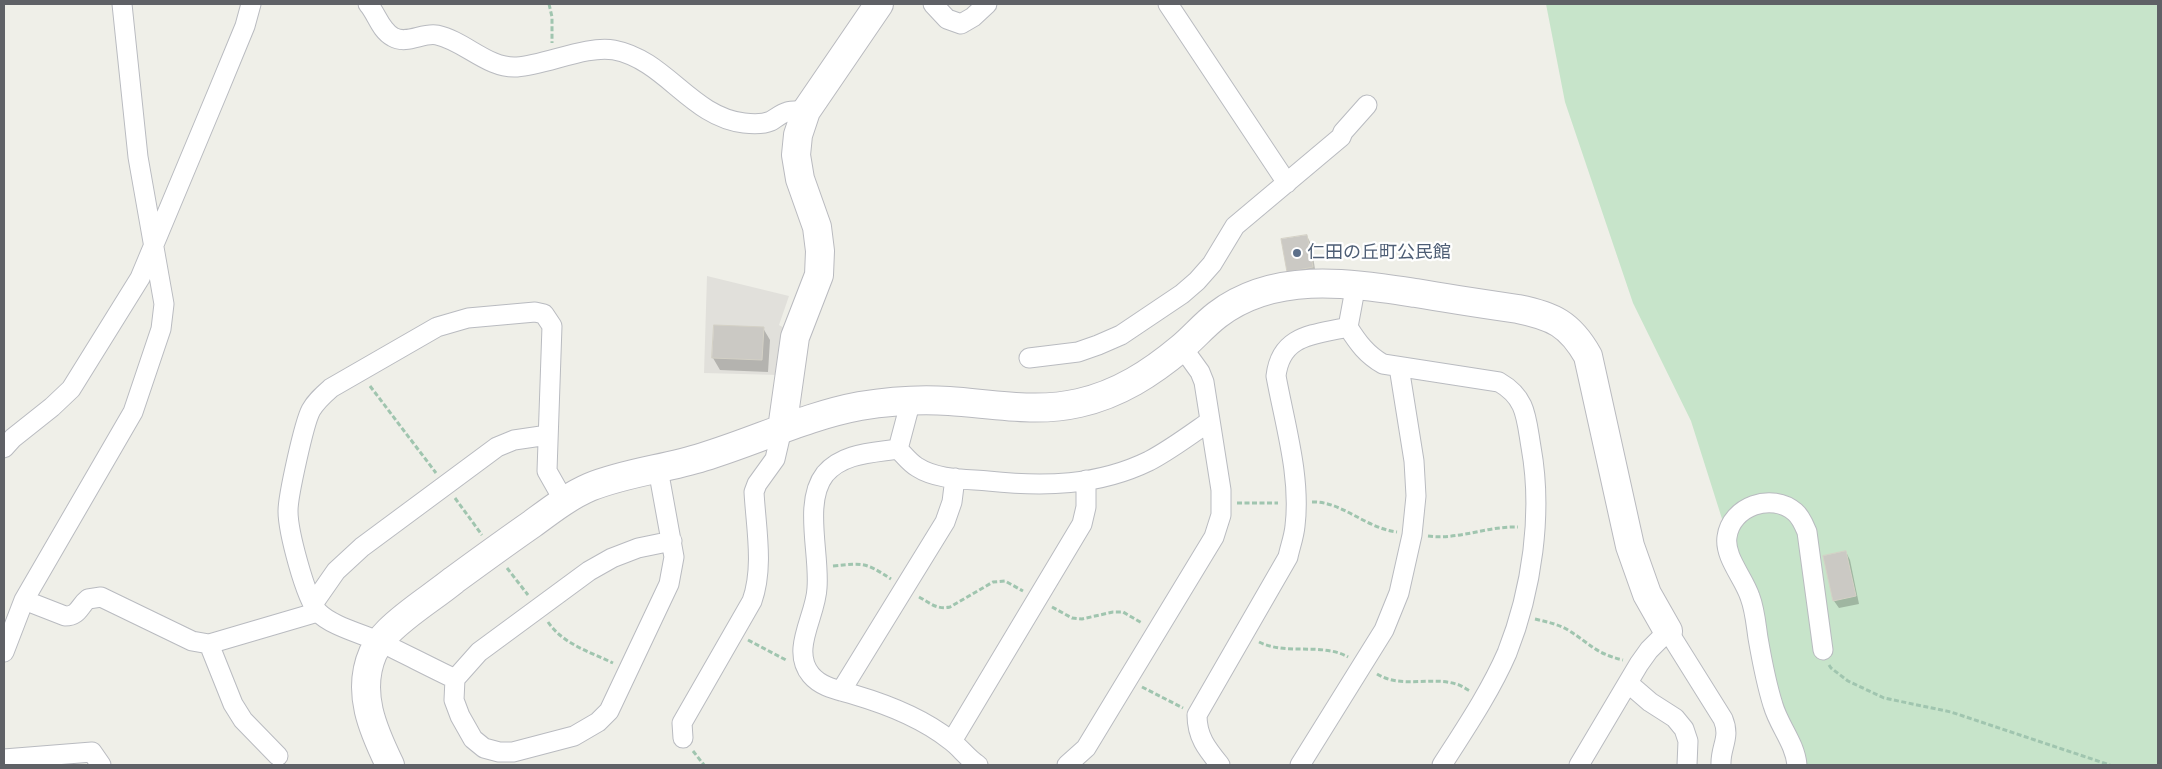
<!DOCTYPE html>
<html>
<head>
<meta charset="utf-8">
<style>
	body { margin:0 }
	#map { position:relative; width:2162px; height:769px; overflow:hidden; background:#efefe8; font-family:Helvetica,sans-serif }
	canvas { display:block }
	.frame { position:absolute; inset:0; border:5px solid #5f6166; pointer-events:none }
</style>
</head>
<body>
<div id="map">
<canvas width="2162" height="769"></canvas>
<div class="frame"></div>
</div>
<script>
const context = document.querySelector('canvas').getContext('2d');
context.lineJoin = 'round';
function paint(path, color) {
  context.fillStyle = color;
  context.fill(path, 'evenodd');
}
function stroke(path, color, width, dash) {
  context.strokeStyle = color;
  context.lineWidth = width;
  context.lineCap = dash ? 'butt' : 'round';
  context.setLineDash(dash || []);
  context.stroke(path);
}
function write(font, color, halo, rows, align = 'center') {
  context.font = font + ' Helvetica,"Noto Sans JP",sans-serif';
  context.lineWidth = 4.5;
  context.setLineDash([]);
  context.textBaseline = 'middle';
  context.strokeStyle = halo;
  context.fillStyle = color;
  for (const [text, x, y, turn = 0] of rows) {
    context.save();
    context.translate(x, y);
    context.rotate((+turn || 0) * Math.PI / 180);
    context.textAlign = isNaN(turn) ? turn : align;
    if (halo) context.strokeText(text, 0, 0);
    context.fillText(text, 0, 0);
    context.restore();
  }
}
paint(new Path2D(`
	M707 276 789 296 779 325 786 329 778 375 704 373Z`), '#e1e0db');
paint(new Path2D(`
	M1546 4H2158V765H1800L1691 421 1633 303 1565 102Z`), '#c7e4ca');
paint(new Path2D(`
	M1307 236 1311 244 1316 275 1292 279 1288 272Z
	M763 328 770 340 768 372 720 370 713 358Z
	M1846 552 1850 560 1859 604 1839 608 1834 601Z`), '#0003');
const building = new Path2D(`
	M1307 235 1313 267 1287 272 1281 239Z
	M714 325 764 327 762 360 712 358Z
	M1846 551 1856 596 1833 601 1823 556Z`);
paint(building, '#cbc9c4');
stroke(building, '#d4d1c6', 1);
const street = new Path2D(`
	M368 4C377 14 380 30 393 37 407 45 423 32 437 35 465 41 488 69 517 67 546 65 587 45 614 50 666 60 691 117 744 123 752 124 764 124 771 121 776 118 782 113 787 112 793 110 801 111 806 111
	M933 4 947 19 961 24 973 17 987 4
	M1168 4 1287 183
	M1356 284 1348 327C1358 343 1367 355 1383 364L1499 382C1527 398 1526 418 1531 447 1543 513 1532 590 1507 653 1490 692 1465 729 1442 765
	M1029 358 1078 352 1098 345 1121 335 1182 294 1197 281 1212 264 1235 226 1341 137 1343 132 1367 105
	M911 400 898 449C904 455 910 463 917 467 937 480 966 479 988 481 1043 487 1098 486 1149 461 1170 450 1190 435 1210 421
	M4 448 13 438 52 407 71 389 140 278 219 89 245 26 251 4
	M898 449C872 453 843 453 825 474 803 502 820 554 817 588 816 616 790 650 811 675 822 688 839 690 855 695 889 705 922 718 950 740 960 747 967 758 978 765
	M564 501 547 471 552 326 544 314 535 312 468 318 437 327 331 388C323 395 316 401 311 410 304 423 288 496 288 511 288 531 305 597 318 612 331 626 363 634 380 642 405 654 430 667 455 679L454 700 460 716 473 739 484 748 499 752H513L574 736 598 722 609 711 669 584 674 557 658 469
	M24 600 65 616C79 616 79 606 88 599L101 597 192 641 209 644 318 612
	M313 604 336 571 362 547 497 447 514 440 548 435
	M209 644 233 704 243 720 278 756
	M4 652 24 600 133 412 161 329 164 304 138 157 122 4
	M455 679 479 652 589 571 612 558 638 548 672 541
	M1628 683 1650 702 1675 718 1684 729 1688 741 1687 765
	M841 691 945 522 952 502 955 478
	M683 738 682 723 752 601C764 567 756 528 754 492L757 484 775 459 782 429
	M952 741 1082 524 1086 507V480
	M4 759 92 752 101 765
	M1067 765 1086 748 1214 537 1221 515V490L1204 382 1200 372 1182 347
	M1220 765C1207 749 1197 737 1197 715L1288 557C1290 547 1294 537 1295 526 1301 477 1285 425 1276 376 1281 334 1314 335 1348 327
	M1300 765 1384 630 1399 593 1412 535 1416 496 1414 461 1399 367
	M1579 765 1639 664 1649 650 1668 631 1723 719C1731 738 1720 747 1721 765
	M1797 765C1795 743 1779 726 1773 705 1766 683 1762 661 1758 638 1756 625 1755 610 1750 597 1744 578 1724 557 1727 537 1731 506 1772 492 1795 512 1801 517 1804 525 1807 532L1823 650`);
const secondary = new Path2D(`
	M782 429 795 337 819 275 820 251 817 227 800 179 796 155 798 135 806 111 879 4
	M390 765C373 730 356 692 373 653 377 645 382 638 389 631 408 612 433 597 454 580 480 561 506 542 532 524 551 510 569 496 590 487 627 472 666 469 703 457 756 441 806 416 860 406 890 401 920 399 949 401 993 404 1036 413 1079 403 1119 394 1151 373 1181 348 1193 338 1204 325 1217 315 1275 271 1348 283 1416 293 1450 299 1484 304 1518 309 1553 316 1570 324 1588 356L1630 546 1647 594 1668 631`);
stroke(street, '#b9bbc0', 21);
stroke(secondary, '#b9babf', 30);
stroke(new Path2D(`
	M549 4 552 17V43
	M370 386 436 473
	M455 498 482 535
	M1312 502C1342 501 1365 528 1397 532
	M1237 503H1278
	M1428 536C1459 540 1487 526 1518 527
	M833 566C864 563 865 562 891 579
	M507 568 528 595
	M919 597C930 603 937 610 950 607L993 582 1005 581 1023 591
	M1052 607 1072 618 1082 619 1113 612H1123L1142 623
	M1535 619C1547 622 1558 624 1568 630 1591 644 1594 653 1623 660
	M548 622C563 644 590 652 613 663
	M748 640 786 660
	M1259 642C1287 656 1321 642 1348 657
	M1829 665 1831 668 1848 681 1884 698 1951 712 2110 765
	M1377 674C1401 689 1431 676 1456 684 1461 685 1466 689 1470 691
	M1142 687 1183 708
	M693 751 704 765`), '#a0c5af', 3, [5, 2.5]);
stroke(street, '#fff', 19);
stroke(secondary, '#fff', 28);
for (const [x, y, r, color] of [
	[1297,253,5,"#5c6f8a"]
]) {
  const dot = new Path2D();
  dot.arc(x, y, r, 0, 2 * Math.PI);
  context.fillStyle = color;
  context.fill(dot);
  stroke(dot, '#fff', 2);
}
write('18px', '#4e5e75', '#fff', [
	["仁田の丘町公民館",1307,253]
], 'left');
</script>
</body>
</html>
